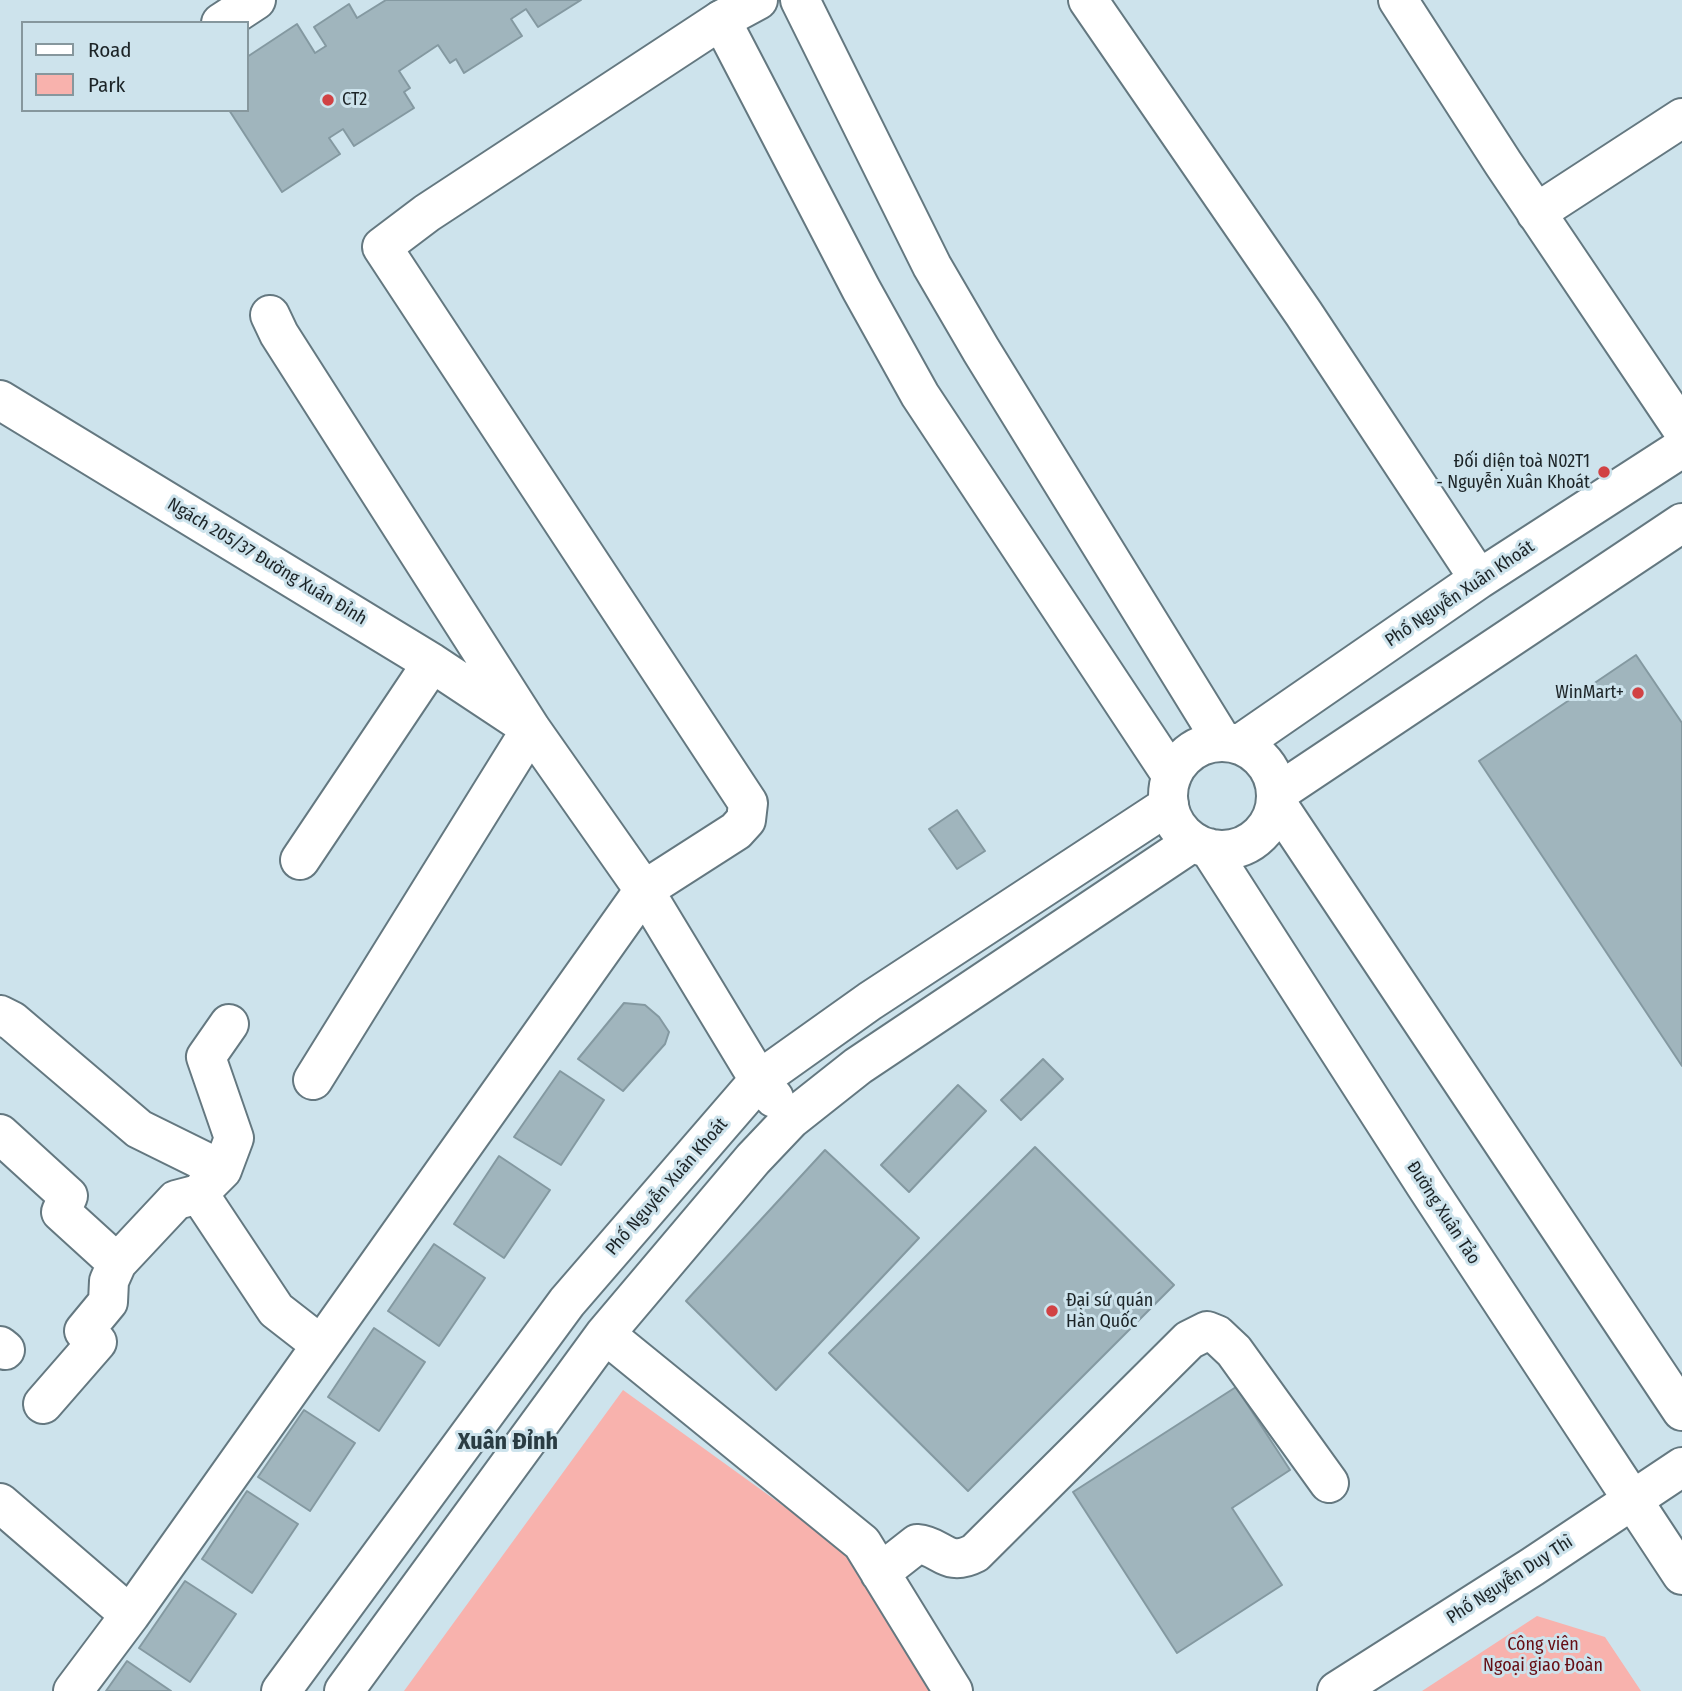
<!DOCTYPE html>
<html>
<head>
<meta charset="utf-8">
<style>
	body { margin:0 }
	#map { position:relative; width:1682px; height:1691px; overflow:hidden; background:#cde3ec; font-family:"Fira Sans Condensed",sans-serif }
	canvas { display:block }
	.legend { position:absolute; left:21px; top:21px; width:228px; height:91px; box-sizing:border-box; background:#cde3ec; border:2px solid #86979d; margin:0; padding:9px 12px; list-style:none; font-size:21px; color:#1c2427 }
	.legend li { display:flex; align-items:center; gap:14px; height:35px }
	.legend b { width:35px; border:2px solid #86979d }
</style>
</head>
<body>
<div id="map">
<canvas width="1682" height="1691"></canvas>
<ul class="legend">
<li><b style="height:9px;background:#fff"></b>Road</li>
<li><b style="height:19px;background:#f8b2ad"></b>Park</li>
</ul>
</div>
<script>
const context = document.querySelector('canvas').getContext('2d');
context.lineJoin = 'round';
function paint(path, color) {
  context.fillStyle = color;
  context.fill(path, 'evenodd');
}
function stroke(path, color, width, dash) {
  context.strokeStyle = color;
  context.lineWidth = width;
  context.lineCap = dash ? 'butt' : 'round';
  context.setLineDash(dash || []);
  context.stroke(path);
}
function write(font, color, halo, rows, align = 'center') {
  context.font = font + ' "Fira Sans Condensed",sans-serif';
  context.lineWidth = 6;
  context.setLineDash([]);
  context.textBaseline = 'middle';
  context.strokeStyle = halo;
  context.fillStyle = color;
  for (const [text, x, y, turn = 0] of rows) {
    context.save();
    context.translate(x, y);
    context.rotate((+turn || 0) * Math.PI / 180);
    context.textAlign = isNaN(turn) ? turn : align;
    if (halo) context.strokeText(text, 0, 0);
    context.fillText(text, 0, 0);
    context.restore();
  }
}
paint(new Path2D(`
	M623 1390 850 1554 936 1691H404Z
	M1537 1616 1605 1637 1641 1691H1422Z`), '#f8b2ad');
const building = new Path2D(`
	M386 0H581L538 27 526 9 511 19 522 36 464 73 456 59 450 63 438 45 399 71 410 88 404 92 414 108 354 146 343 129 329 138 340 154 282 192 229 110H247V57L297 24 315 53 326 46 314 27 349 4 357 18Z
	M1636 655 1682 723V1066L1479 761Z
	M957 810 985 851 957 869 929 829Z
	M624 1003 645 1005 659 1017 669 1032 665 1044 623 1091 578 1059Z
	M1043 1059 1063 1079 1021 1120 1001 1100Z
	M560 1071 604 1100 561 1165 514 1137Z
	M958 1085 986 1111 909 1192 881 1165Z
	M1035 1147 1174 1285 968 1491 829 1353Z
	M825 1150 919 1238 776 1390 686 1301Z
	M499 1156 550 1190 504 1258 454 1224Z
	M434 1244 485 1278 439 1346 388 1311Z
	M374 1328 425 1362 379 1431 328 1397Z
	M1236 1387 1290 1470 1232 1508 1282 1585 1177 1653 1073 1492Z
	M304 1410 355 1443 310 1511 258 1477Z
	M247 1491 298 1524 252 1593 202 1559Z
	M185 1581 236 1614 190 1682 139 1648Z
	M127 1661 171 1691H106Z`);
paint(building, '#a0b5bd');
stroke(building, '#8499a1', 2);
const minor = new Path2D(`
	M1088 0 1304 314 1479 579
	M1398 0 1503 163 1682 429
	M221 23 256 0
	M1536 213 1682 118
	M270 315 279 334 531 729 644 890 759 1080 774 1098
	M0 400 432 663 521 722
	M1240 744 1479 579 1682 448
	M1276 794 1682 523
	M300 860 432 663
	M0 1015 12 1021 139 1129 222 1170
	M313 1080 531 729
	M0 1134 68 1196 61 1212 117 1263 176 1200 199 1194
	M205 1187 222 1170 234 1138 206 1057 229 1024
	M199 1194 276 1310 321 1345
	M605 1334 862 1543 953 1691
	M0 1346 5 1350
	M43 1404 97 1342 84 1331 108 1302 109 1281 117 1263
	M0 1503 130 1615
	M880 1573 917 1544C942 1546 946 1568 975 1553L1189 1340 1207 1331 1217 1335 1234 1351 1329 1483
	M73 1691 130 1615 644 890 736 831 746 820 748 803 382 247 427 213 721 20 758 0
	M281 1691 567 1302 759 1080 870 1001 1169 805
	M344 1691 605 1334 753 1159 791 1119 858 1066 1193 842
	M1337 1691 1532 1567 1682 1467`);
const major = new Path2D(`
	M800 0 932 266 981 350 1222 741
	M721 20 861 289 920 395 1172 776
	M1168 796a54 54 0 1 1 108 0a54 54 0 1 1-108 0Z
	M1276 802 1682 1411
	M1209 848 1426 1186 1682 1575`);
stroke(minor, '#647880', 42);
stroke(major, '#647880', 42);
stroke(minor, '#fff', 38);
stroke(major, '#fff', 38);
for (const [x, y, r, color] of [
	[328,100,7,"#d14244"],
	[1604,472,7,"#d14244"],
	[1638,693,7,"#d14244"],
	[1052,1311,7,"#d14244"]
]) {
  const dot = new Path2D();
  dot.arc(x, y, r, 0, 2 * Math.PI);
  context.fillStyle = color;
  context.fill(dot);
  stroke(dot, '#cde3ec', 2.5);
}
write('18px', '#1c2427', '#cde3ec', [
	["CT2",342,100],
	["Đối diện toà N02T1",1590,462,"right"],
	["- Nguyễn Xuân Khoát",1590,483,"right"],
	["WinMart+",1624,693,"right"],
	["Đại sứ quán",1066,1301],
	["Hàn Quốc",1066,1322]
], 'left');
write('18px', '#1c2427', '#cde3ec', [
	["Ngách 205/37 Đường Xuân Đỉnh",267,562,31],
	["Phố Nguyễn Xuân Khoát",1460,594,-34],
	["Phố Nguyễn Xuân Khoát",667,1187,-49],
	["Đường Xuân Tảo",1443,1213,57],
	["Phố Nguyễn Duy Thì",1510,1580,-33]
]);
write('18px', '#660e14', '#cde3ec', [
	["Công viên",1543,1645],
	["Ngoại giao Đoàn",1543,1666]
]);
write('bold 24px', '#2a3c43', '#cde3ec', [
	["Xuân Đỉnh",508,1442]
]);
</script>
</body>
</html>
